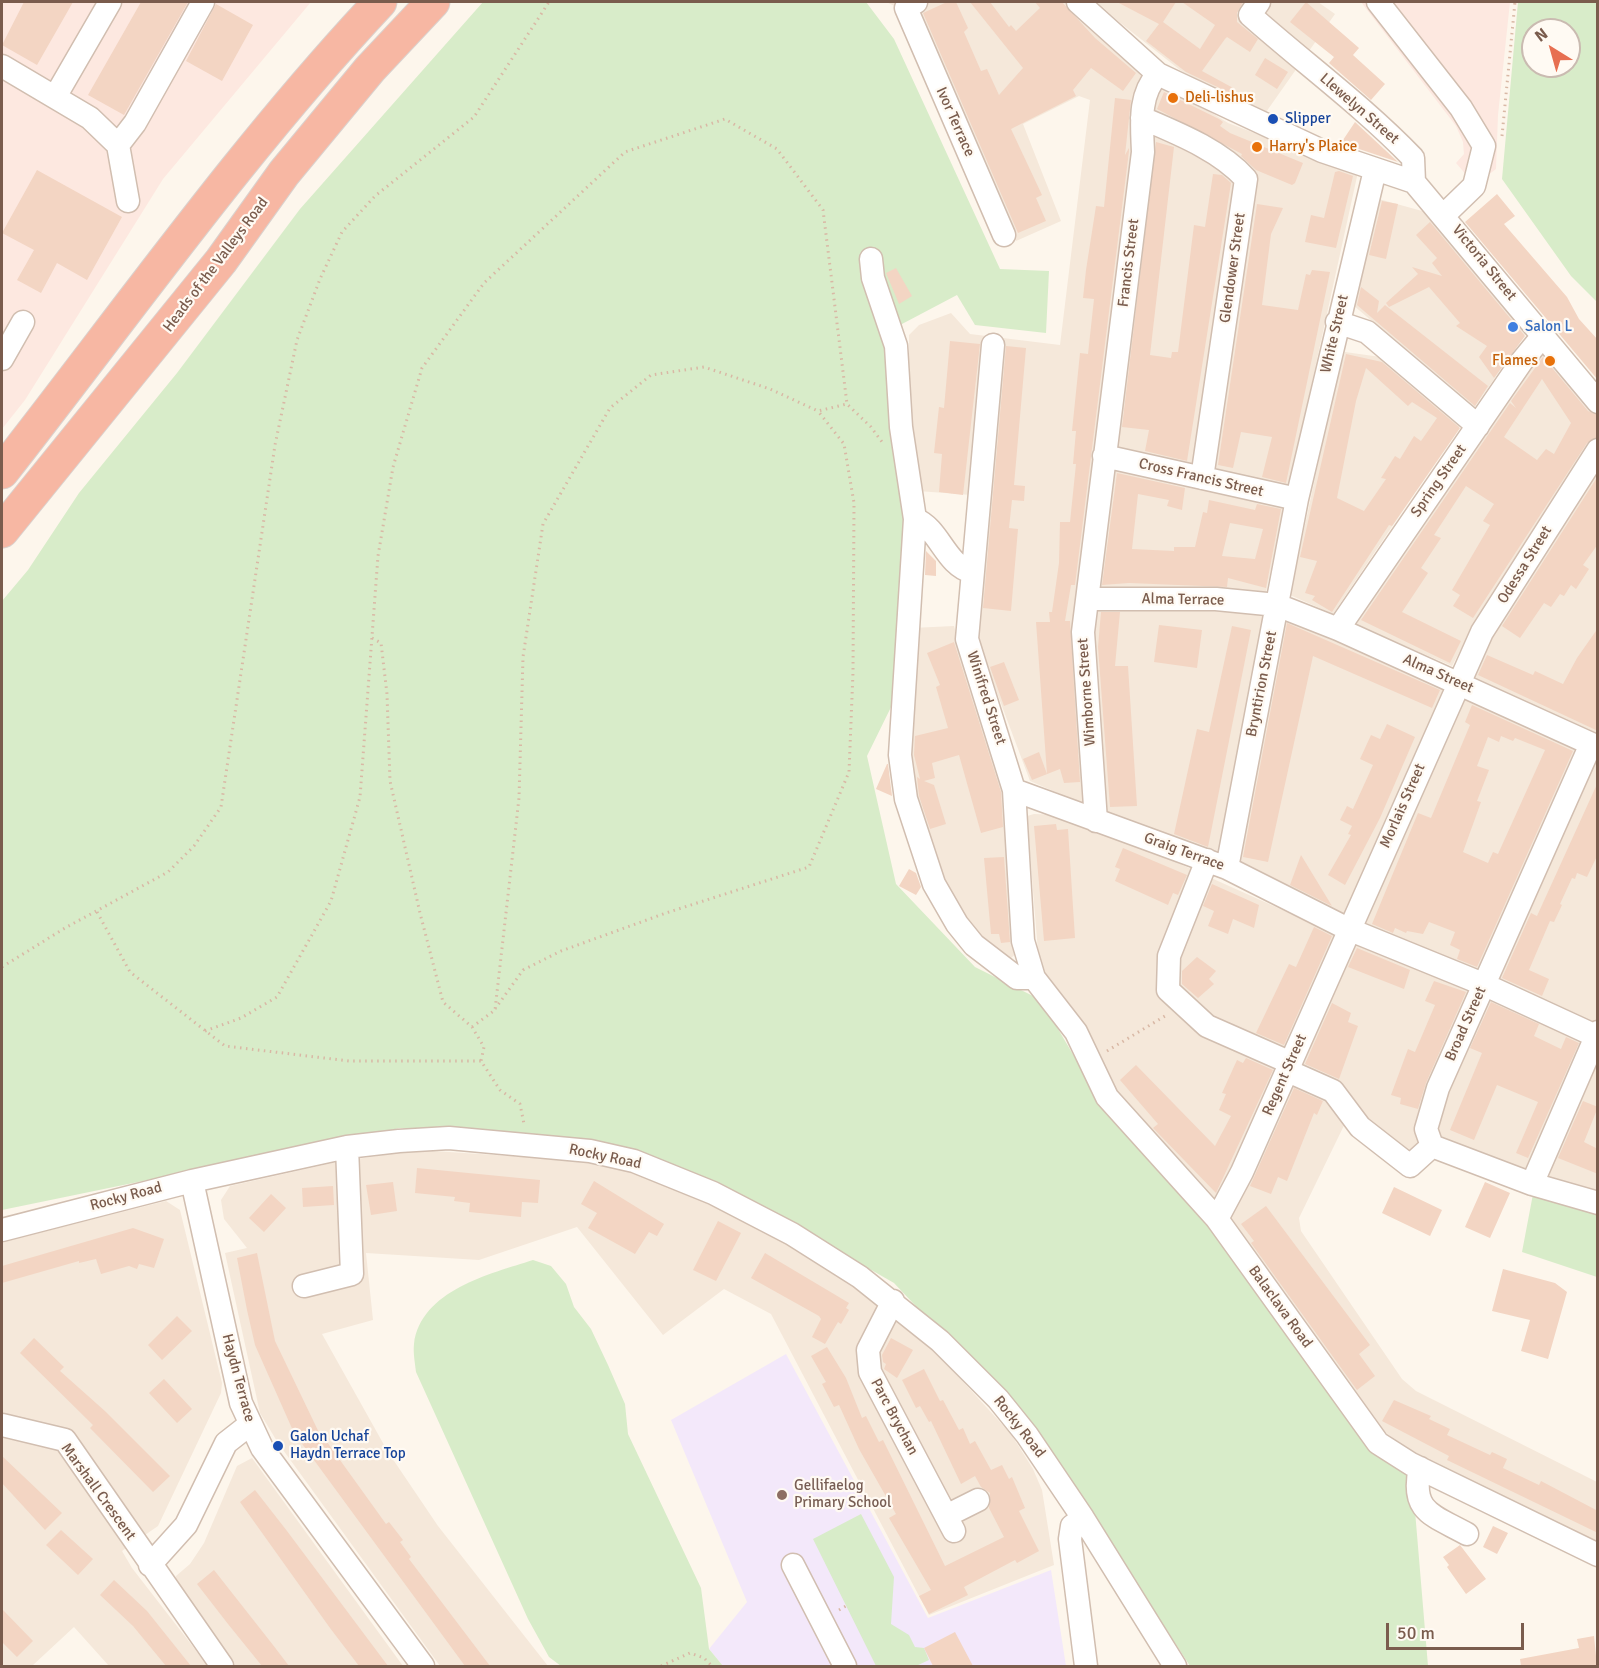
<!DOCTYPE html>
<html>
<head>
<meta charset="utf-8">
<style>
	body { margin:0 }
	#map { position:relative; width:1599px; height:1668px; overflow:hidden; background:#fdf6ec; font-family:Signika,sans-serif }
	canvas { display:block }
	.frame { position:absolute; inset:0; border:3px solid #7a5c4d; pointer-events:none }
	.north { position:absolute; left:1521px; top:18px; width:60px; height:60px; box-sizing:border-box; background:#fffaf3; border:2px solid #cabbb1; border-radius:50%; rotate:323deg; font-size:16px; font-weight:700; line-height:24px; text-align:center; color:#7a5c4d }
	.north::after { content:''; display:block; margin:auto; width:21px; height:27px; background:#e76f51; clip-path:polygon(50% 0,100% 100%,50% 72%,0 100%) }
	.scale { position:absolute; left:1386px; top:1623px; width:138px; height:27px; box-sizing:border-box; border:3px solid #7a5c4d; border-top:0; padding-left:8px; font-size:18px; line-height:21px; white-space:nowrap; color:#7a5c4d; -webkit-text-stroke:4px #fffaf3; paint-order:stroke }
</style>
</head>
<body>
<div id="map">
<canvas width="1599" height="1668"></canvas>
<div class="frame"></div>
<div class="north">N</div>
<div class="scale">50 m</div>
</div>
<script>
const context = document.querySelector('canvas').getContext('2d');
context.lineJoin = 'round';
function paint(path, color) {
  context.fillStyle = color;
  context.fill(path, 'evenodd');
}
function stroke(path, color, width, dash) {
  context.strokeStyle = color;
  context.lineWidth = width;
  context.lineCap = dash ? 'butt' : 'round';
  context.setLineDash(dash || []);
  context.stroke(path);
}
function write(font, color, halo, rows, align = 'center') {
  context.font = font + ' Signika,sans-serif';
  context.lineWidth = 4.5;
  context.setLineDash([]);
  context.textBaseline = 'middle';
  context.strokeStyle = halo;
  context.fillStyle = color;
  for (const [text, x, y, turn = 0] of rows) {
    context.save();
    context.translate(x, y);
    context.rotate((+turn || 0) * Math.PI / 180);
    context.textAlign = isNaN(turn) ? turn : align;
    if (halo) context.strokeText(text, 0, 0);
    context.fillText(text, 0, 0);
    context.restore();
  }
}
paint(new Path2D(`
	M886 2H1066L1081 19 1125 59 1228 123 1358 172 1262 610 1294 617 1464 696 1492 630 1597 467V1023L1472 972 1030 781 978 642 985 496 918 491 909 420V335L919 325 951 313 970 334 1060 345 1090 100 1079 96 1023 124 1061 221 1016 241 916 16Z
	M1097 2H1318L1335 14 1264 115 1180 70 1118 21Z
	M1375 198 1433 214 1526 333 1474 408 1353 305Z
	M1541 343 1562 364 1597 413V432L1473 626 1452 666 1356 625 1373 586Z
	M1345 352 1388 358 1464 420 1333 614 1290 595 1333 394Z
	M954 626 1004 796 1017 953 1005 963 986 948 951 901 925 833 908 757 912 628Z
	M1034 814 1062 815 1102 829 1336 934 1597 1043V1192L1523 1173 1435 1134 1408 1158 1352 1109 1299 1218 1301 1231 1402 1379 1416 1391 1597 1482V1544L1428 1460 1398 1442 1380 1428 1216 1199 1110 1084 1039 964 1027 816Z
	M418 1150 556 1159 628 1168 665 1181 768 1231 865 1291 933 1349 1011 1434 1033 1469 1042 1490 1054 1565 929 1615 771 1314 724 1289 663 1335 577 1227 479 1260 366 1253 373 1320 322 1334 388 1452 438 1526 548 1666H440L278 1443 260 1413 225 1253 247 1248 224 1219 221 1200 230 1186 337 1162Z
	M166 1201 180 1210 222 1383 221 1393 158 1526 122 1551 132 1568 208 1666H109L74 1627 32 1666H2V1242Z
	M252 1458 403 1666H233L174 1587 176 1576 190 1564 204 1543 237 1466Z`), '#f5e8da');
paint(new Path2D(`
	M2 2H311L163 179 25 400 2 429Z
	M1361 2H1510L1498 115 1496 169 1475 185 1456 163 1464 154 1463 142 1456 126Z`), '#fde8e0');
paint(new Path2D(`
	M786 1354 928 1618 1051 1570 1066 1666H723L709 1649 747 1602 671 1420Z`), '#f3e8fa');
paint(new Path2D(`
	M483 2H866L894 39 1000 269 1049 271 1046 333 975 325 957 295 902 324 915 551 894 701 867 756 896 884 975 967 1041 1000 1108 1114 1215 1235 1412 1475 1428 1666H1190L1044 1442 894 1283 725 1186 621 1147 400 1128 2 1210V601L28 570 79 493 177 373 300 209Z
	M1518 2H1597V302L1571 276 1502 179ZM1533 30H1569V66H1533Z
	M1533 1194 1597 1211V1277L1522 1252Z
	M533 1260 551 1266 566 1284 574 1307 591 1329 608 1365 625 1404 628 1434 701 1588 709 1649 723 1666H561L549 1657 528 1619 416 1372C415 1363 413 1353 414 1344 421 1290 490 1274 533 1260Z
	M861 1514 894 1577 891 1624 909 1635 915 1647 924 1648 929 1660 916 1666H876L813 1539Z`), '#d8ecc9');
paint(new Path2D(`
	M24 2H73L37 65 2 45Z
	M141 2H188L124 115 88 95Z
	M947 2H956L968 28 964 32 981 71 987 69 999 95 1023 68 970 2H990L1009 27 1011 25 1016 31 1040 8 1035 2H1062L1095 38 1136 73 1123 91 1091 68 1073 90 1076 96 1011 129 1042 195 1036 198 1046 221 1018 233 923 13Z
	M1117 2H1176L1163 22 1200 49 1215 25 1182 2H1243L1237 13V22L1258 39 1250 52 1227 37 1225 39 1202 71 1235 89 1232 94 1186 72 1146 41 1159 24Z
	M1306 2 1359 48 1353 55 1385 84 1371 100 1329 63 1334 57 1290 22Z
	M216 4 253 25 222 81 186 61Z
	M1265 58 1288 72 1277 89 1255 75Z
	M1164 92 1219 119 1223 122 1220 126 1230 133 1303 163 1295 183 1292 185 1256 170 1241 156 1242 154 1157 109Z
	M1115 98 1131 100 1125 155 1129 148V151L1075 585H1071L1065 621H1070L1080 782 1064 783 1060 769 1032 780 1023 759 1039 752 1047 774 1036 622H1050L1049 612H1052L1059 563 1060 522H1070L1076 464H1073L1076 431H1072L1080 353 1088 354 1094 299 1083 298 1086 270 1096 206 1104 207Z
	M1355 122 1384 149 1398 162 1341 143Z
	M1156 142 1174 147 1150 355 1171 358 1172 352H1178L1194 225 1205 227 1213 174 1222 175 1231 183 1187 461 1145 451 1149 430 1122 427Z
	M37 170 122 217 87 280 57 263 41 293 17 280 34 250 2 233Z
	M1339 171 1353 176 1336 248 1305 242 1311 215 1324 218 1335 172Z
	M1497 194 1515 216 1504 224 1567 297 1579 319 1598 340V380L1465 222Z
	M1382 201 1398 204 1386 259 1369 255Z
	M1257 204 1283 208 1271 234 1262 305 1298 310 1306 274 1310 275 1312 270 1330 272 1286 483 1262 477 1272 437 1241 432 1233 468 1218 465Z
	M1430 222 1525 336 1494 378 1479 357 1487 346 1456 326 1460 323 1429 287 1389 307 1386 303 1418 274 1412 267 1442 276 1432 263 1437 258 1416 235Z
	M896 268 912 296 899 304 886 273Z
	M1361 287 1379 301 1377 313 1385 305 1488 386 1475 406 1357 305Z
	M950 341 980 344 963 495 939 492 942 454 934 453 939 407 944 408Z
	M1006 346 1026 348 1014 485 1025 486 1024 501 1012 500 1009 528 1018 529 1011 611 983 608Z
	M1346 354 1382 362 1460 428 1392 526 1389 525 1332 612 1312 600 1315 596 1305 593 1317 561 1300 557ZM1366 368 1408 406 1412 402 1437 418 1421 441 1414 436 1400 459 1395 456 1381 478 1386 479 1364 511 1337 498 1356 401Z
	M1543 357 1588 411 1598 415V437L1587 443 1473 618 1453 606 1460 595 1452 590 1490 525 1483 521 1494 504 1466 486 1434 535 1441 538 1421 568 1428 573 1402 612 1461 641 1450 663 1361 620 1510 403 1516 408 1511 401ZM1542 379 1571 423 1554 454 1546 449 1537 460 1504 437Z
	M1117 473 1185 488 1182 510 1167 506 1169 500 1138 494 1132 549 1174 551V547H1195L1203 512 1207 513 1209 500 1255 510 1257 504 1281 509 1266 588 1228 578 1227 587 1129 583 1102 585ZM1230 523 1263 529 1255 559 1222 556Z
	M1598 476V544L1583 565 1589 569 1576 589 1571 585 1564 596 1560 594 1551 607 1544 603 1520 638 1502 626Z
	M926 551 936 561V576L925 575Z
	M1101 612H1120L1115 666H1128L1137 806 1110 807 1098 647Z
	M1287 623 1440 690 1432 708 1313 656 1268 862 1243 857Z
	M1159 625 1202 630 1197 668 1154 662Z
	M1232 626 1251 630 1208 847 1174 834 1197 729 1209 732Z
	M1598 628V731L1478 675 1487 655 1533 675 1535 671 1563 684 1577 658Z
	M954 642 1001 792 1003 827 981 833 959 755 932 763 935 778 924 781 934 785 946 824 930 829 919 796 917 777 920 779 914 755 915 736 948 728 936 687 940 685 927 653Z
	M1004 662 1019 700 1004 706 990 667Z
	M1472 705 1573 751 1477 967 1457 959 1460 950 1450 945 1455 932 1429 922 1423 934 1407 931 1406 933 1395 928 1393 933 1372 924 1418 813 1431 818 1470 725 1465 722ZM1501 736 1513 741 1515 738 1545 750 1498 854 1493 852 1488 863 1463 852 1481 802 1477 801 1489 770 1477 766 1488 737 1499 742Z
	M1387 724 1415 737 1380 818 1345 885 1328 875 1351 835 1348 834 1352 826 1340 820 1347 806 1353 809 1373 765 1360 759 1371 735 1380 739Z
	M887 764H888L892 796 876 789Z
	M1598 782V854L1587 877 1577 873 1575 879 1572 878 1560 904 1562 905 1554 922 1550 921 1529 970 1549 979 1542 996 1502 978 1531 913 1537 916Z
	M1056 824 1057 830 1068 829 1075 938 1044 941 1034 826Z
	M1123 848 1187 875 1178 895 1173 893 1168 905 1115 881 1120 869 1115 867Z
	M1301 855 1332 906 1290 885Z
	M1004 857 1010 942 1001 943 999 934H991L984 858Z
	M909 869 916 873 921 887 916 895 899 886Z
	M1212 884 1259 905 1254 928 1233 919 1228 934 1208 926 1214 911 1203 906Z
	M1314 927 1332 936 1284 1045 1256 1033 1289 964 1296 967Z
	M1357 948 1410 970 1404 989 1348 967Z
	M1197 957 1216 971 1209 979 1214 984 1198 998 1182 984V971Z
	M1434 981 1466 992 1426 1083 1418 1109 1400 1104 1401 1098 1391 1095 1408 1049 1415 1052 1435 1005 1425 1001Z
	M1491 1002 1539 1024 1534 1036 1561 1049 1566 1037 1579 1043 1528 1158 1516 1153 1538 1102 1497 1085 1474 1140 1450 1130 1482 1053 1470 1048Z
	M1332 1003 1351 1013 1348 1022 1358 1026 1339 1079 1305 1064Z
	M1246 1058 1273 1070 1216 1193 1153 1128 1158 1124 1120 1080 1136 1065 1215 1146 1231 1116 1219 1110 1226 1094 1222 1093 1237 1060 1243 1063Z
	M1294 1088 1323 1101 1317 1115 1314 1113 1287 1181 1278 1177 1271 1194 1250 1186Z
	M1583 1101 1598 1107 1584 1142 1598 1149V1174L1558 1158Z
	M417 1168 540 1180 538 1203 522 1202 521 1217 469 1212 470 1203 454 1201 455 1197 415 1193Z
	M594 1181 664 1224 657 1236 649 1232 635 1254 588 1228 597 1213 581 1204Z
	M393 1182 397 1211 371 1215 366 1185Z
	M1485 1182 1510 1193 1490 1238 1465 1227Z
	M333 1186 334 1205 303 1207 302 1188Z
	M1394 1187 1442 1210 1430 1236 1382 1213Z
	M271 1194 286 1208 264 1232 249 1218Z
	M1266 1206 1370 1345 1359 1354 1375 1376 1357 1390 1251 1243 1254 1241 1241 1224Z
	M718 1221 741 1233 716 1281 693 1270Z
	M133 1228 164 1239 154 1268 139 1264 137 1269 129 1266 101 1274 96 1259 79 1263V1261L2 1283V1266Z
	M257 1253 275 1341 324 1443 327 1442 386 1524 389 1522 403 1540 400 1542 411 1557 409 1559 490 1666H465L300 1441 298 1442 255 1345 247 1310 237 1258Z
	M765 1253 849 1303 846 1308 849 1310 841 1324 838 1322 825 1344 812 1337 821 1319 819 1316 751 1278Z
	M1503 1269 1555 1283 1567 1292 1548 1359 1521 1351 1530 1320 1492 1311Z
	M177 1316 192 1331 162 1360 148 1345Z
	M34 1338 64 1367 60 1371 106 1412 170 1476 153 1492 90 1428 93 1425 20 1353Z
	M891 1338 913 1350 897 1378 884 1369 886 1364 883 1362 882 1355Z
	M827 1347 846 1378 862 1418 866 1416 879 1442 883 1440 945 1566 1004 1537 989 1508 990 1493 981 1487 975 1476 961 1484 931 1421 929 1422 920 1406 916 1408 902 1380 924 1369 940 1401 943 1400 959 1430 963 1428 970 1444 975 1441 991 1470 1002 1465 1009 1479 1012 1477 1025 1508 1019 1511 1039 1551 1017 1563 1015 1560 964 1587 968 1595 929 1614 919 1596 931 1590 889 1518 896 1514 859 1449 839 1405 834 1407 822 1384 826 1382 811 1356Z
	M164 1379 192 1409 177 1423 149 1393Z
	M1394 1400 1431 1416 1429 1419 1450 1429 1447 1435 1490 1455 1492 1452 1507 1459 1503 1468 1539 1485 1541 1481 1598 1511V1533L1447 1460 1449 1456 1382 1421Z
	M2 1456 62 1513 45 1530 2 1483Z
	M255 1490 287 1531 388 1666H359L330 1628 240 1502Z
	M1493 1526 1508 1533 1497 1554 1483 1547Z
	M61 1530 93 1559 78 1575 46 1545Z
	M1460 1545 1486 1579 1466 1594 1447 1567 1449 1565 1443 1557Z
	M214 1570 273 1645 289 1666H262L228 1624 197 1584Z
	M114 1580 147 1611 191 1666H166L133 1626 100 1595Z
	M2 1609 33 1641 17 1657 2 1642Z
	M955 1632 973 1666H933L924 1648Z
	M1594 1636 1597 1666H1521L1520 1659 1579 1648 1577 1639Z`), '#f3d5c3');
const minor = new Path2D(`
	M916 2 906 8 1004 235
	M1078 2 1158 74 1322 151 1414 182 1598 402
	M1259 2 1250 15C1304 63 1363 106 1413 158L1414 182
	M1378 2 1461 108 1484 146 1474 186 1444 215
	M2 66 90 118 118 145 128 201
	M55 97 110 2
	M1142 118C1177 133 1220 150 1246 179L1202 478
	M118 145 135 123 203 2
	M871 259 873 278 896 346 901 427 915 519 900 755 906 799 934 884 957 924 974 945 1017 978H1034
	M1337 322 1367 332 1478 426
	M993 345 967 639 1014 790 1023 941 1034 978 1076 1032 1107 1097 1217 1219 1378 1443 1411 1464 1598 1555
	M2 359 23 322
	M1104 456 1297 499
	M915 519C940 529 945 565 972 572
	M1088 599H1216L1277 605 1338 629 1598 747
	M1338 629 1522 361 1536 344 1545 338
	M1591 744 1438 1088 1426 1129 1432 1146 1532 1184 1598 1203
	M1014 790 1227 868 1348 929 1483 984 1598 1037
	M1096 821 1083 632 1143 152C1142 125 1138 95 1158 74
	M1207 860 1169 956 1168 990 1207 1026 1291 1063
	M1227 868 1297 499 1375 170
	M1288 1071 1333 1091 1360 1127 1410 1166 1432 1146
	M192 1181 241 1403 262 1448 423 1666
	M1532 1184 1598 1032
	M1217 1219 1242 1172 1482 632 1598 450
	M2 1230 192 1181 347 1147 399 1141 449 1138 590 1151 634 1161 713 1193 792 1234 860 1277 940 1341 998 1399 1027 1435 1083 1518 1175 1666
	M304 1286 352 1274 347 1147
	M893 1301 868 1350 870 1372 954 1531
	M2 1425 65 1440 222 1666
	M1420 1468C1410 1512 1433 1515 1467 1534
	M946 1516 978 1500
	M1083 1518 1072 1526 1070 1539 1086 1666
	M150 1565 186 1525 226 1443 249 1425
	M793 1565 845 1666`);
const highway = new Path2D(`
	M2 472C126 314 242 149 380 2
	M2 531 221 261 284 173 370 69 433 2`);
stroke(minor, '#d1beb0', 25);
stroke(highway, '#dad1cd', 35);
stroke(new Path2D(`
	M1502 136 1515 2
	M372 638 381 643 387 694 390 781 420 913 443 1002 472 1027 484 1047 481 1061
	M97 912 130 972 225 1046 349 1061H481L500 1090 520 1104 524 1124
	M2 967 65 928 168 872 194 846 221 807 275 445 297 340 320 279 342 232 375 196 474 117 549 2
	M495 1009 523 970 561 951 666 913 809 867 849 772 853 672 854 503 844 444 818 411
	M472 1027 495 1010 519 798 523 657 543 524 610 408 651 375 704 367 770 389 818 411 847 404
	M205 1031 241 1018 277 997 331 901 360 797 378 556 393 467 422 368 484 283 625 152 725 119 777 149 823 210 847 404 871 427 882 442
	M1107 1051 1165 1016
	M839 1610 846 1606
	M661 1666 690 1653 704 1658 712 1666`), '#d9b8a5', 3, [1.5, 4.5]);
stroke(minor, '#fff', 22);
stroke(highway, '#f7b7a3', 33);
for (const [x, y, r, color] of [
	[1173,98,6,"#e8710a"],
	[1273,119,6,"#1a4fb4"],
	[1257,147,6,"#e8710a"],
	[1513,327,6,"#3f7fe0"],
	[1550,361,6,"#e8710a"],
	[278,1446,6,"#1a4fb4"],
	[782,1495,6,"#8d6e63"]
]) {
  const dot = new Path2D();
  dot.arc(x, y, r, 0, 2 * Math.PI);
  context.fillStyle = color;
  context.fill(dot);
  stroke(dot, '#fffaf3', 2);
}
write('15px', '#c56008', '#fffaf3', [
	["Deli-lishus",1185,98],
	["Harry's Plaice",1269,147],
	["Flames",1538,361,"right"]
], 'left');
write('15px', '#7a5c4d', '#fffaf3', [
	["Llewelyn Street",1359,109,41],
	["Ivor Terrace",955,122,66],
	["Francis Street",1129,263,-83],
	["Victoria Street",1484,263,51],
	["Heads of the Valleys Road",216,265,-53],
	["Glendower Street",1233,268,-82],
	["White Street",1335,334,-77],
	["Cross Francis Street",1201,478,13],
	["Spring Street",1439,481,-55],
	["Odessa Street",1525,565,-58],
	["Alma Terrace",1183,600,1],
	["Alma Street",1438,674,24],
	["Bryntirion Street",1262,684,-79],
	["Wimborne Street",1087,692,-94],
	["Winifred Street",986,698,72],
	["Morlais Street",1403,806,-66],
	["Graig Terrace",1184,852,20],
	["Broad Street",1466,1024,-66],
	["Regent Street",1285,1075,-66],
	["Rocky Road",605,1157,12],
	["Rocky Road",126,1197,-15],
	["Balaclava Road",1280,1307,54],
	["Haydn Terrace",238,1378,75],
	["Parc Brychan",894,1417,62],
	["Rocky Road",1019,1427,52],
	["Marshall Crescent",98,1492,54]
]);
write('15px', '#164399', '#fffaf3', [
	["Slipper",1285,119],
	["Galon Uchaf",290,1437],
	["Haydn Terrace Top",290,1454]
], 'left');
write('15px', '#366cbe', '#fffaf3', [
	["Salon L",1525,327]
], 'left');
write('15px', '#785e54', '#fffaf3', [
	["Gellifaelog",794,1486],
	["Primary School",794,1503]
], 'left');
</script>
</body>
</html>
